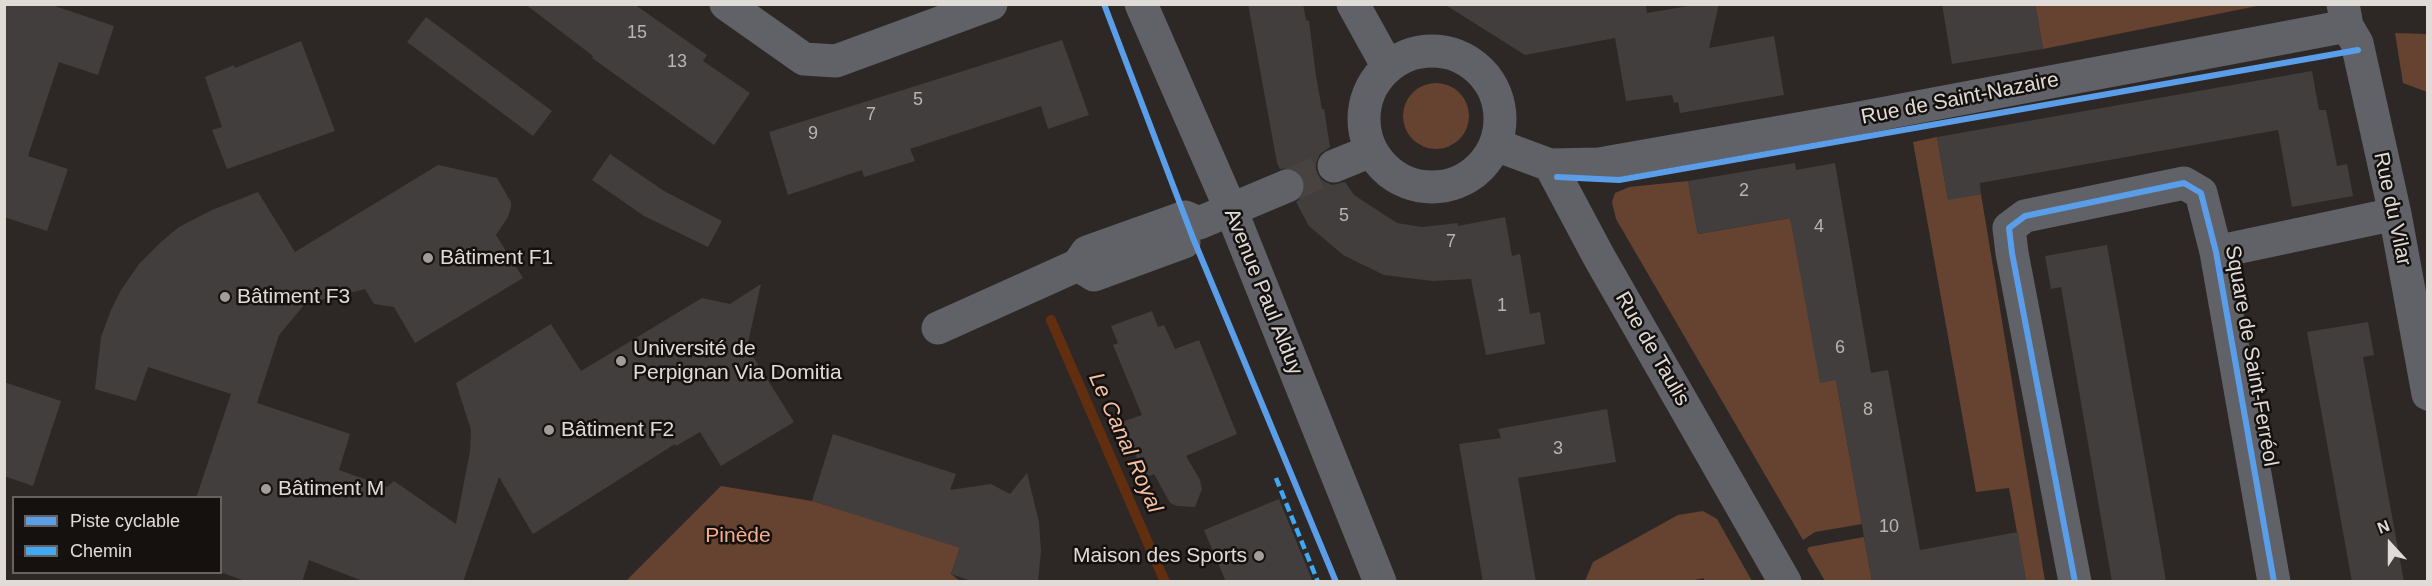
<!DOCTYPE html>
<html>
<head>
<meta charset="utf-8">
<style>
	body { margin:0 }
	#map { position:relative; width:2432px; height:586px; overflow:hidden; background:#2d2826; font-family:Helvetica,sans-serif }
	canvas { display:block }
	.frame { position:absolute; inset:0; border:6px solid #e1dbd8; pointer-events:none }
	.legend { position:absolute; left:12px; top:496px; width:210px; height:78px; box-sizing:border-box; background:#15110f; border:2px solid #67625f; margin:0; padding:8px 10px; list-style:none; font-size:18px; color:#e1dbd8 }
	.legend li { display:flex; align-items:center; gap:12px; height:30px }
	.legend b { width:30px; border:2px solid #67625f }
	.north { position:absolute; left:2360px; top:514px; width:60px; height:60px; -webkit-text-stroke:4px #15110f; paint-order:stroke; rotate:339deg; font-size:16px; font-weight:700; line-height:24px; text-align:center; color:#e1dbd8 }
	.north::after { content:''; display:block; margin:auto; width:21px; height:27px; background:#e1dbd8; clip-path:polygon(50% 0,100% 100%,50% 72%,0 100%) }
</style>
</head>
<body>
<div id="map">
<canvas width="2432" height="586"></canvas>
<div class="frame"></div>
<ul class="legend">
<li><b style="height:8px;background:#5a9eea"></b>Piste cyclable</li>
<li><b style="height:8px;background:#3fa9f5"></b>Chemin</li>
</ul>
<div class="north">N</div>
</div>
<script>
const context = document.querySelector('canvas').getContext('2d');
context.lineJoin = 'round';
function paint(path, color) {
  context.fillStyle = color;
  context.fill(path, 'evenodd');
}
function stroke(path, color, width, dash) {
  context.strokeStyle = color;
  context.lineWidth = width;
  context.lineCap = dash ? 'butt' : 'round';
  context.setLineDash(dash || []);
  context.stroke(path);
}
function write(font, color, halo, rows, align = 'center') {
  context.font = font + ' Helvetica,sans-serif';
  context.lineWidth = 5;
  context.setLineDash([]);
  context.textBaseline = 'middle';
  context.strokeStyle = halo;
  context.fillStyle = color;
  for (const [text, x, y, turn = 0] of rows) {
    context.save();
    context.translate(x, y);
    context.rotate((+turn || 0) * Math.PI / 180);
    context.textAlign = isNaN(turn) ? turn : align;
    if (halo) context.strokeText(text, 0, 0);
    context.fillText(text, 0, 0);
    context.restore();
  }
}
paint(new Path2D(`
	M2035 4 2262 5 2043 49Z
	M2395 33 2427 34V92L2403 83Z
	M1403 116a33 33 0 1 1 66 0a33 33 0 1 1-66 0Z
	M1937 137 1948 199 1981 194 2045 581H2026L2009 488 1976 492 1913 142Z
	M1688 181 1698 234 1790 218 1836 380 1862 524 1815 532 1803 540 1616 219 1612 202 1615 193 1629 187Z
	M721 486 812 501 961 545 951 574 960 581 625 582Z
	M1703 511 1717 519 1752 581H1704V578L1686 582 1585 581 1593 562 1678 515Z
	M1864 537 1872 581H1825L1807 550 1809 547Z`), '#664230');
stroke(new Path2D(`
	M1051 320 1165 582`), '#612e0f', 10);
paint(new Path2D(`
	M4 4H49L114 26 98 75 59 62 28 156 68 169 47 231 4 217Z
	M525 4H634L707 55 703 61 750 93 714 145 592 58 593 56Z
	M1248 4H1303L1306 20 1309 21 1316 76 1322 109H1324L1330 147 1320 154 1316 163V172L1322 180 1332 185 1345 182 1354 195 1397 223 1422 227 1458 223V226L1505 217 1512 256 1520 254 1530 314 1540 312 1545 344 1486 355 1471 279 1432 281 1384 275 1343 255 1309 226 1296 202 1302 197 1305 189 1304 178 1299 171 1290 168 1280 169 1277 163Z
	M1444 4H1646L1647 13 1700 4H1719L1709 48 1774 36 1784 95 1680 113 1678 102 1674 103 1672 95 1626 101 1615 38 1525 55Z
	M1942 4H2035L2043 49 1952 64Z
	M426 17 552 111 533 136 407 42Z
	M1062 40 1089 115 1048 129 1041 106 910 149 915 161 864 177 862 170 788 195 769 132Z
	M301 41 335 131 227 169 212 130 222 127 205 77 234 65 235 68Z
	M2312 71 2319 110H2326L2337 166 2347 164 2353 196 2292 207 2278 130 1980 183 1981 194 1948 200 1937 137Z
	M610 154 664 191 722 221 708 247 644 216 592 180Z
	M1795 163 1796 170 1835 163 1871 373 1888 370 1920 550 2018 532 2026 582H1872L1836 380 1820 383 1790 218 1698 234 1688 181Z
	M438 165 497 178 511 202V207L508 217 496 235 523 278 415 343 394 307 374 304 365 289 305 304 279 335 257 403 350 434 339 470 387 487 394 481 456 524 470 451 471 430 456 383 551 324 581 371 702 298 730 304 761 284 747 347 794 422 721 466 700 432 676 446 675 444 533 534 499 477 463 582H365L309 560 302 582H248L220 572V498H196L231 394 148 367 136 401 95 389 101 337 111 310 121 290 139 264 161 242 179 227 212 210 258 192 295 252Z
	M2107 245 2160 545 2166 582H2112L2061 287 2051 289 2045 256Z
	M1152 311 1158 327 1164 325 1175 349 1199 340 1237 434 1186 456 1200 480 1202 489 1195 507 1177 506 1170 503 1154 474 1145 478 1122 422 1142 415 1113 345 1118 343 1111 326Z
	M2368 322 2374 355 2363 357 2404 582H2352L2307 332Z
	M4 382 61 401 33 486 4 476Z
	M1607 409 1616 462 1518 478 1536 582H1483L1459 444 1501 438 1498 429Z
	M833 434 956 474 950 490 991 484 1010 494 1027 473 1039 522 1041 551 1038 582H974L951 574 960 548 812 501Z
	M1279 499 1313 582H1226L1204 530Z`), '#423e3d');
stroke(new Path2D(`
	M1287 186 1334 166`), '#484341', 33, [33, 16]);
stroke(new Path2D(`
	M726 4 804 59 836 61 991 4
	M1141 4 1231 210 1380 582
	M1353 4 1388 67
	M2343 4 2347 26 2357 43 2395 214 2428 394
	M1364 119a68 68 0 1 1 136 0a68 68 0 1 1-136 0Z
	M1496 145 1550 165 1599 257 1785 582
	M1550 165 1599 164 1854 119 2347 26
	M1334 166 1371 151
	M2216 252 2395 214
	M1078 265 1094 275 1184 242
	M938 328 1078 265 1087 252 1185 217 1199 223 1287 186
	M2075 582 2012 253 2009 228 2025 216 2184 183 2201 193 2216 252 2274 582`), '#606267', 33);
stroke(new Path2D(`
	M1276 478 1318 582`), '#3fa9f5', 4.5, [9, 4.5]);
stroke(new Path2D(`
	M1104 4 1193 238 1336 582
	M1557 177 1619 180 2358 50
	M2075 582 2012 253 2009 228 2025 216 2184 183 2201 193 2216 252 2274 582`), '#5a9eea', 6);
for (const [x, y, r, color] of [
	[428,258,6,"#a29c9a"],
	[225,297,6,"#a29c9a"],
	[621,361,6,"#a29c9a"],
	[549,430,6,"#a29c9a"],
	[266,489,6,"#a29c9a"],
	[1259,556,6,"#a29c9a"]
]) {
  const dot = new Path2D();
  dot.arc(x, y, r, 0, 2 * Math.PI);
  context.fillStyle = color;
  context.fill(dot);
  stroke(dot, '#15110f', 2);
}
write('18px', '#b9b4b1', null, [
	["15",637,33],
	["13",677,62],
	["5",918,100],
	["7",871,115],
	["9",813,134],
	["2",1744,191],
	["5",1344,216],
	["4",1819,227],
	["7",1451,242],
	["1",1502,306],
	["6",1840,348],
	["8",1868,410],
	["3",1558,449],
	["10",1889,527]
]);
write('21px', '#e1dbd8', '#15110f', [
	["Rue de Saint-Nazaire",1960,99,-11],
	["Rue du Vilar",2392,209,78],
	["Avenue Paul Alduy",1263,292,68],
	["Rue de Taulis",1652,349,60],
	["Square de Saint-Ferréol",2251,356,80]
]);
write('21px', '#e1dbd8', '#15110f', [
	["Bâtiment F1",440,258],
	["Bâtiment F3",237,297],
	["Université de",633,349],
	["Perpignan Via Domitia",633,373],
	["Bâtiment F2",561,430],
	["Bâtiment M",278,489],
	["Maison des Sports",1247,556,"right"]
], 'left');
write('21px', '#f6af8a', '#15110f', [
	["Pinède",738,536]
]);
write('italic 22px', '#f6c0a4', '#15110f', [
	["Le Canal Royal",1125,443,66]
]);
</script>
</body>
</html>
